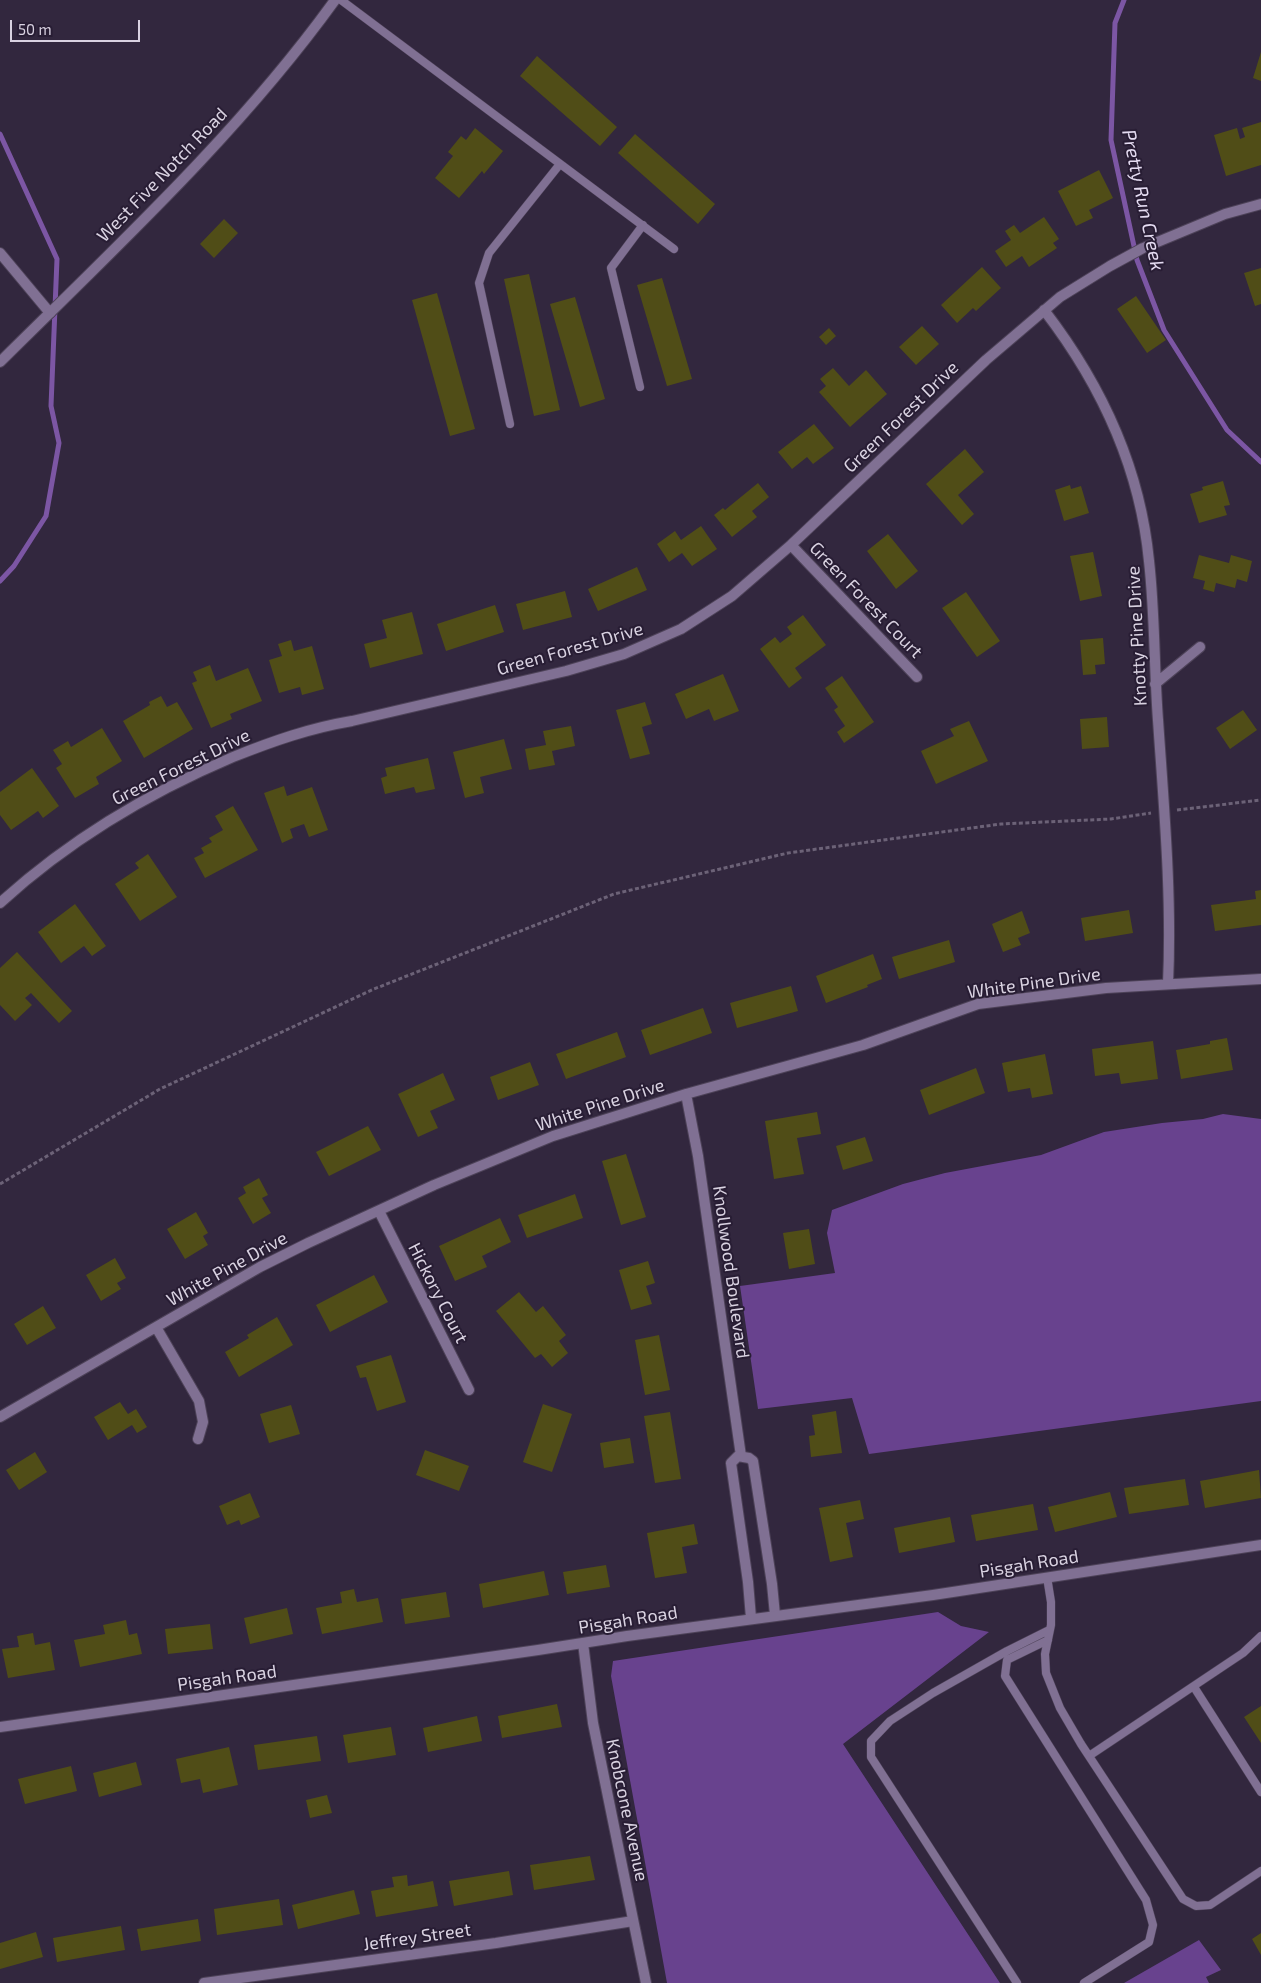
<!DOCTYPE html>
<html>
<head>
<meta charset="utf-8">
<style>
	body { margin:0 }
	#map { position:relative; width:1261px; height:1983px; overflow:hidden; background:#32273e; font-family:"Exo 2",sans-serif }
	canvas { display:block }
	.scale { position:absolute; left:10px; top:20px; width:130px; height:22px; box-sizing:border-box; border:2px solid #d9d2e1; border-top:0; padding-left:6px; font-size:15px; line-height:18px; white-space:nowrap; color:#d9d2e1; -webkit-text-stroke:4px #281d34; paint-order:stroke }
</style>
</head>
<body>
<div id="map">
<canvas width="1261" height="1983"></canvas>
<div class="scale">50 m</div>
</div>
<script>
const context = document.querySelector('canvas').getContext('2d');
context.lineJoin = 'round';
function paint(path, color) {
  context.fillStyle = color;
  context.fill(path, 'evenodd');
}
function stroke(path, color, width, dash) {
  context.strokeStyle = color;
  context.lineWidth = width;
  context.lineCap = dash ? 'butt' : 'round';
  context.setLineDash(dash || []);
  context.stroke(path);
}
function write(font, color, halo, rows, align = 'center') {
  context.font = font + ' "Exo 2",sans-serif';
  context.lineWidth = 4;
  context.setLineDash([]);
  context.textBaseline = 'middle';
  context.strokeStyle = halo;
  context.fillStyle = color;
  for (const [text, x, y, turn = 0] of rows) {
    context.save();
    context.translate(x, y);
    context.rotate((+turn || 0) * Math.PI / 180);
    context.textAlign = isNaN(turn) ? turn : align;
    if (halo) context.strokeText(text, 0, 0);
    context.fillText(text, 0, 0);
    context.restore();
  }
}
paint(new Path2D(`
	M1223 1114 1261 1119V1401L869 1454 852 1398 758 1409 740 1286 835 1273 827 1233 832 1210 903 1184 945 1173 1041 1155 1104 1132 1162 1123 1203 1119Z
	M938 1612 961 1626 989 1632 843 1744 1000 1983H667L611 1676 613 1661Z
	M1199 1940 1221 1970 1206 1977 1209 1983H1124Z`), '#68428e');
stroke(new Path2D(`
	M1124 0 1115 23 1111 140 1137 260 1164 330 1227 430 1261 462
	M0 134 57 259 51 406 59 443 46 516 14 566 0 581`), '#7c56a4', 5);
paint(new Path2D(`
	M1261 52V81L1253 78Z
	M537 56 617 127 600 146 520 76Z
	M1261 122V165L1226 176 1214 135 1237 128 1240 139 1245 137 1242 128Z
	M475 128 503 151 484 174 482 171 459 198 435 178 453 156 448 152 461 136 466 140Z
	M635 134 715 204 698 224 618 153Z
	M1099 170 1113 198 1089 210 1093 218 1076 226 1058 191Z
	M1044 217 1059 239 1053 243 1057 248 1029 267 1022 256 1006 267 995 251 1011 240 1005 231 1014 225 1020 233Z
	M224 219 238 233 214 258 200 244Z
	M982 267 1001 288 976 311 973 308 957 323 941 305Z
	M1261 268V304L1255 306 1244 273Z
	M529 274 560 410 534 416 504 279Z
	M662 278 692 379 667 386 637 285Z
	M437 293 475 429 450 436 412 300Z
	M1136 296 1166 340 1147 353 1117 309Z
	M575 297 605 399 580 407 550 304Z
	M922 326 939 344 916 365 899 347Z
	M829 328 836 336 826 345 819 337Z
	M833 368 849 386 866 370 887 394 850 427 819 392 826 386 820 379Z
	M814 424 834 448 813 464 807 457 792 469 778 452Z
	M965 449 984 472 958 495 974 514 962 525 926 484Z
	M1223 481 1230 505 1224 506 1227 515 1199 523 1190 494 1203 490 1202 487Z
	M758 483 769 497 752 511 757 517 732 537 714 515 723 508 725 510Z
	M1070 485 1071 489 1081 486 1089 513 1064 521 1055 490Z
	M701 526 717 549 692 566 682 553 669 562 657 544 675 531 681 540Z
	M888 534 918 571 896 589 867 551Z
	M1093 552 1102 596 1080 601 1070 556Z
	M1199 555 1229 563 1231 555 1252 561 1247 582 1237 579 1235 588 1216 583 1214 592 1203 589 1205 581 1193 578Z
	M637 567 647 590 598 611 588 589Z
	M565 591 572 617 523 630 516 604Z
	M966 592 1000 641 977 657 942 608Z
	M495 605 504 632 446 651 437 624Z
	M412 612 423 654 370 668 364 644 387 638 382 620Z
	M803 615 826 645 795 668 802 678 789 688 760 649 775 637 780 643 792 634 787 627Z
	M1103 638 1105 664 1095 665 1096 674 1083 675 1080 640Z
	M291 640 294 651 312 646 324 689 302 695 300 687 279 693 269 660 282 656 278 644Z
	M210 665 216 681 248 668 262 701 230 714 232 719 211 728 192 683 197 681 193 672Z
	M723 674 739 711 714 721 709 709 686 719 675 694Z
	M842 676 874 722 844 743 837 732 845 726 834 710 838 707 825 688Z
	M161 696 167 707 177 702 193 729 144 758 123 721 150 705 149 702Z
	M645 702 652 724 642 727 650 754 630 759 616 710Z
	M1243 710 1257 730 1230 749 1216 728Z
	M1107 717 1109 747 1082 749 1080 719Z
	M969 721 988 761 936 784 921 751 954 736 950 729Z
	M571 726 575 746 552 751 555 765 529 770 525 749 546 745 543 731Z
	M102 728 122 761 96 777 99 784 75 798 56 768 62 764 53 750 68 741 71 747Z
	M504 739 512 769 480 777 484 793 465 798 453 752Z
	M428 758 435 789 416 793 414 787 385 794 381 778 387 776 385 768Z
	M32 768 59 806 43 818 38 811 11 830 0 815V792Z
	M284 786 287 796 312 787 328 830 309 837 304 824 290 829 293 838 282 843 264 793Z
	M233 806 258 850 205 878 194 858 204 853 201 848 212 842 209 838 223 830 215 816Z
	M148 854 177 897 140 921 115 884 139 868 135 863Z
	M1261 890V925L1215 931 1211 905 1256 899 1255 891Z
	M75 904 106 946 92 956 84 946 61 963 38 932Z
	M1129 910 1133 933 1085 941 1081 918Z
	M1022 911 1030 933 1018 938 1021 945 1003 952 992 924Z
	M949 940 955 962 899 979 892 957Z
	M17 952 72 1011 59 1023 31 993 25 998 32 1005 15 1021 0 1005V968Z
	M873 954 882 979 867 985 868 987 826 1003 816 976Z
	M791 986 798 1011 737 1028 730 1003Z
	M703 1008 712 1033 650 1055 641 1030Z
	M617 1032 626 1057 566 1079 556 1054Z
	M1227 1038 1233 1070 1181 1079 1176 1050 1210 1044V1041Z
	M1153 1041 1158 1079 1121 1084 1119 1073 1095 1076 1092 1049Z
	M1045 1054 1053 1094 1032 1098 1030 1088 1008 1092 1002 1063Z
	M530 1062 539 1085 498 1100 490 1077Z
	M976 1068 985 1093 929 1115 920 1090Z
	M443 1073 455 1100 430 1111 438 1128 418 1137 398 1094Z
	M817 1112 821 1134 797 1138 804 1174 774 1179 765 1121Z
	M368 1126 381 1150 329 1176 316 1152Z
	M865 1137 873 1161 843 1170 836 1146Z
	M626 1154 646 1217 621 1225 602 1161Z
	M259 1178 268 1195 262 1198 271 1213 253 1224 238 1198 246 1193 243 1187Z
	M575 1194 583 1218 527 1238 518 1215Z
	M196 1212 208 1233 203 1236 208 1245 185 1259 167 1229Z
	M500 1218 511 1242 482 1256 487 1267 455 1281 439 1246Z
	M809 1229 815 1264 789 1269 783 1233Z
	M115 1258 126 1278 117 1283 121 1289 101 1301 86 1275Z
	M648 1261 655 1283 646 1286 652 1304 631 1310 619 1270Z
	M374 1275 388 1302 330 1332 316 1305Z
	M519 1292 536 1312 543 1306 566 1335 559 1341 568 1353 552 1367 541 1354 535 1358 496 1311Z
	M43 1306 56 1328 27 1345 14 1324Z
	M277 1317 293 1345 239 1377 225 1352 249 1338 247 1335Z
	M659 1335 670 1390 645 1395 635 1340Z
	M391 1355 406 1402 377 1411 366 1377 360 1378 356 1366Z
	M120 1402 128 1414 136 1409 147 1427 137 1433 132 1425 108 1440 94 1417Z
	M543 1404 572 1414 552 1472 523 1462Z
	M291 1405 300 1434 269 1443 260 1414Z
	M836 1411 842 1453 811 1457 809 1436 815 1435 812 1415Z
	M670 1412 681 1479 655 1483 644 1416Z
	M630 1438 634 1463 604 1468 600 1443Z
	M425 1450 469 1466 459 1491 416 1475Z
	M35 1452 47 1472 19 1490 6 1470Z
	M1259 1470 1261 1498 1205 1508 1200 1481Z
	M1185 1479 1189 1505 1129 1514 1124 1488Z
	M1110 1492 1117 1517 1055 1532 1048 1507Z
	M250 1493 260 1517 241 1525 239 1520 227 1525 219 1506Z
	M860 1500 864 1519 846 1523 853 1557 830 1562 819 1508Z
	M1033 1504 1038 1530 976 1541 971 1515Z
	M950 1517 955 1542 899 1553 894 1528Z
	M694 1524 698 1544 682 1547 687 1573 655 1578 647 1533Z
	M606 1565 610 1587 567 1594 563 1572Z
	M544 1571 549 1595 483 1608 479 1584Z
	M354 1589 357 1602 378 1598 383 1622 322 1634 316 1608 342 1603 340 1592Z
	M446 1592 450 1617 405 1624 401 1599Z
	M287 1608 293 1634 250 1644 244 1618Z
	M126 1620 129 1635 137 1633 142 1654 80 1667 74 1640 105 1634 103 1625Z
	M210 1624 213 1649 168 1654 165 1629Z
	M33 1633 35 1645 50 1642 55 1670 8 1678 2 1649 19 1647 17 1636Z
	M557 1704 562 1727 502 1738 498 1716Z
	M1261 1706V1743L1244 1717Z
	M477 1716 482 1741 428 1752 423 1728Z
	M391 1727 396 1755 348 1763 343 1735Z
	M317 1736 321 1761 258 1770 254 1745Z
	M229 1747 238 1785 203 1793 200 1779 181 1783 176 1759Z
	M136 1762 142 1785 99 1797 93 1773Z
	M71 1766 77 1791 25 1804 18 1779Z
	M327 1795 332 1813 310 1818 306 1800Z
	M590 1856 595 1880 534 1890 530 1865Z
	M509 1871 513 1895 454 1906 449 1881Z
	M407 1875 408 1886 433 1881 438 1906 376 1917 371 1891 394 1887 392 1877Z
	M354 1890 360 1914 298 1929 292 1905Z
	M279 1899 283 1925 217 1935 214 1909Z
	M198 1919 201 1941 141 1951 137 1929Z
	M121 1926 125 1950 57 1962 53 1938Z
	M36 1932 43 1957 0 1969V1943Z
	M1261 1933V1955L1252 1939Z`), '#504d17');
const service = new Path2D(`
	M341 0 674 249
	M640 387 611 268 643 225
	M510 424 479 283 489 253 560 164
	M1047 1577 1051 1602V1625L1045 1654 1046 1673 1060 1708 1081 1744 1183 1899 1196 1906 1210 1905 1261 1871
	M1048 1640 1007 1660 1005 1676 1146 1900 1153 1925 1149 1942 1084 1983
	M1194 1687 1261 1792
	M1089 1756 1243 1653 1261 1636
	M1017 1983 871 1757V1741L890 1721 933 1693 1007 1651 1049 1630`);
const minor = new Path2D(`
	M0 253 50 313
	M1044 310C1101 384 1140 467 1149 561 1155 614 1154 667 1158 720 1164 808 1172 896 1168 984
	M791 545 917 677
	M1155 684 1200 647
	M0 903C68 841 148 793 233 757 273 741 310 728 352 721L566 671 624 654 681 629 732 596 791 545 986 360 1060 297 1110 266 1143 248 1225 214 1261 204
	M686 1094 698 1156 741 1456
	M379 1211 469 1390
	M156 1327 199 1401 203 1422 198 1439
	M0 1417 260 1267 308 1243 434 1185 553 1136 686 1094 863 1045 978 1004 1106 988 1261 979
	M751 1618 748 1582 731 1463 738 1456 749 1458 753 1461 772 1584 775 1615
	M204 1983 496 1943 633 1921`);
const tertiary = new Path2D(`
	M0 362C116 247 239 133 335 0
	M583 1643 593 1723 646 1983
	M0 1727 538 1650 627 1636 933 1595 1261 1545`);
stroke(service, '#4d4258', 9);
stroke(minor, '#4d4258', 12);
stroke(tertiary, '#4d4258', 12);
stroke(new Path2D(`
	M1177 810 1261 800
	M0 1184 160 1089 374 989 614 894 788 853 1001 824 1111 819 1151 813`), '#6c6277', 3, [4, 2.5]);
stroke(service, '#807093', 8);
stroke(minor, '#807093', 10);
stroke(tertiary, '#807093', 10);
write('18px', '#d9d2e1', '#281d34', [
	["West Five Notch Road",162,175,-46],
	["Green Forest Drive",901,417,-44],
	["Green Forest Court",866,600,46],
	["Knotty Pine Drive",1137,636,-93],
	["Green Forest Drive",570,649,-16],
	["Green Forest Drive",181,767,-26],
	["White Pine Drive",1034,983,-8],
	["White Pine Drive",600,1105,-18],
	["White Pine Drive",227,1269,-29],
	["Knollwood Boulevard",731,1272,82],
	["Hickory Court",438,1293,63],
	["Pisgah Road",1029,1564,-9],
	["Pisgah Road",628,1620,-9],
	["Pisgah Road",227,1678,-8],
	["Knobcone Avenue",627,1810,78],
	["Jeffrey Street",417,1937,-8]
]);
write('italic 19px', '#e5dcf2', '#281d34', [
	["Pretty Run Creek",1143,200,78]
]);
</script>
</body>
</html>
